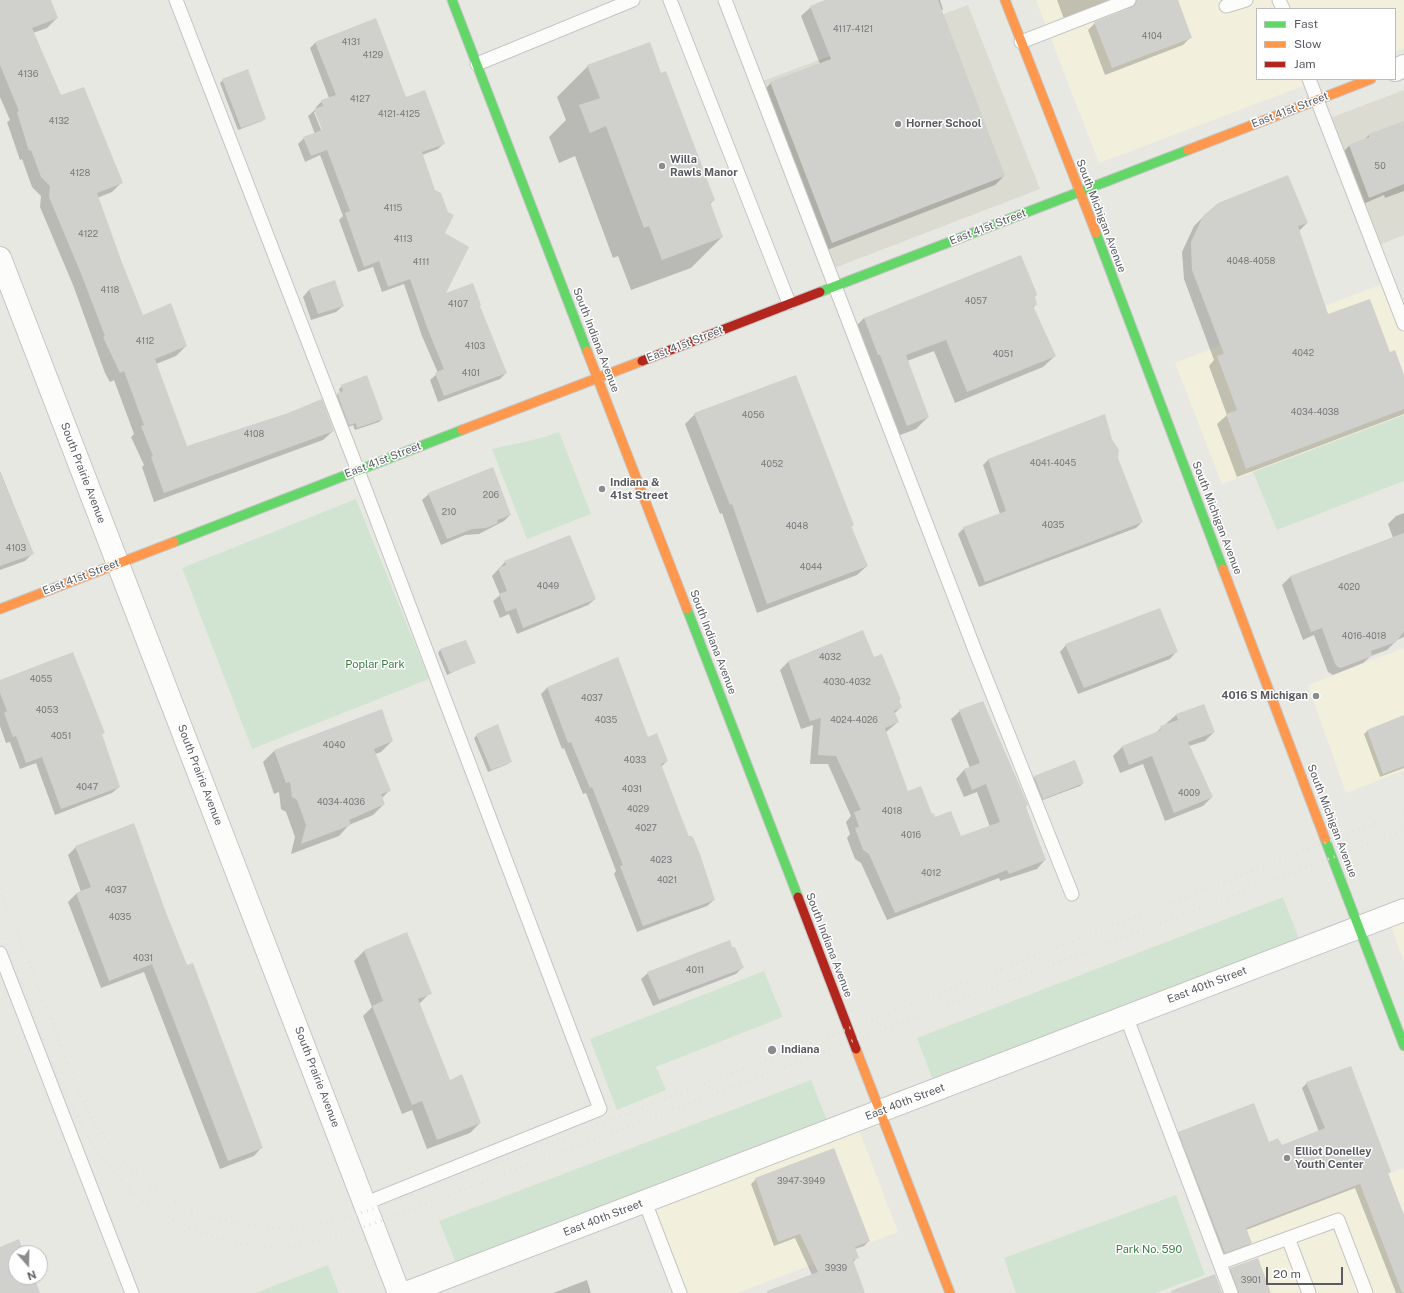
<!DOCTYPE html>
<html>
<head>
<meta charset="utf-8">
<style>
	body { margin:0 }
	#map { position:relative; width:1404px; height:1293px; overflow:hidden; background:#e8e8e3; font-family:"Public Sans",sans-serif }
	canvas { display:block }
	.legend { position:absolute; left:1256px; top:8px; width:140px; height:72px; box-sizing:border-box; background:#fff; border:1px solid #bdbdbf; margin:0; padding:5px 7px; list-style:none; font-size:12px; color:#595b60 }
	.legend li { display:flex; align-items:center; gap:8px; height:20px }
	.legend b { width:20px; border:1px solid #bdbdbf }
	.north { position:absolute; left:8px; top:1245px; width:40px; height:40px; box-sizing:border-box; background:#fff; border:1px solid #bdbdbf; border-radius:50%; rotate:160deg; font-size:11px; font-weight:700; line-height:16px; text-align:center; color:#595b60 }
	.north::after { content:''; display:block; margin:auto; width:14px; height:18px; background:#8b8c8e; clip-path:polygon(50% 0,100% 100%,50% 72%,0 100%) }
	.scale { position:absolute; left:1266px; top:1267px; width:77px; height:18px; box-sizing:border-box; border:2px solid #595b60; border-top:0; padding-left:5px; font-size:12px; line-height:14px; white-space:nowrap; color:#595b60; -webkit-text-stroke:3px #fff; paint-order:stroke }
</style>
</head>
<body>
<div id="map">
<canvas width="1404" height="1293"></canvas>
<ul class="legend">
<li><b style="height:5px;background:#63d668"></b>Fast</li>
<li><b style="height:5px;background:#ff974d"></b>Slow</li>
<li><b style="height:5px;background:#b3261e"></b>Jam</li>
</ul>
<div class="north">N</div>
<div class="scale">20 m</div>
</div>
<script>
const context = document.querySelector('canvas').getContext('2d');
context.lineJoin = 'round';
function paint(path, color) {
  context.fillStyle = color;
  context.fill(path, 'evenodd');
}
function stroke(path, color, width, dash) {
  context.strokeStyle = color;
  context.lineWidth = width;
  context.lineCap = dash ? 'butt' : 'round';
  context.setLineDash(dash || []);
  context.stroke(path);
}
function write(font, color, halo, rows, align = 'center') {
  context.font = font + ' "Public Sans",sans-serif';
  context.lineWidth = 3;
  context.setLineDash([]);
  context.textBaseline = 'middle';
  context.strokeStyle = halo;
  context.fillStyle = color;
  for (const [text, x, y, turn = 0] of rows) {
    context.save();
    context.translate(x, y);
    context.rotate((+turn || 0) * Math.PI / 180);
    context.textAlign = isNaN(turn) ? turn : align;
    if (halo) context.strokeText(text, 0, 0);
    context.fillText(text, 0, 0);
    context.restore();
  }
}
paint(new Path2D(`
	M1036 0H1404V48L1395 51V9H1257V79H1322L1099 163Z
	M1388 282 1404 324V415L1222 484 1175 363Z
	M1404 648V770L1346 793 1308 685Z
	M1404 921V961L1391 926Z
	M859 1130 898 1232 737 1293H680L649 1212Z
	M1404 1168V1293H1231L1212 1242Z`), '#f2efdc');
paint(new Path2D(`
	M968 5 1040 189 829 270 757 83Z
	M1404 90V235L1374 247 1325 120Z`), '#dbdbd2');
paint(new Path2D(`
	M1404 415V481L1277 530 1253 472Z
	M559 432 591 514 527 539 492 449 541 438Z
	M356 499 429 679 252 749 182 568Z
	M1283 897 1300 941 933 1080 917 1038Z
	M764 971 783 1017 656 1067 666 1090 617 1110 590 1039Z
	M811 1080 827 1120 456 1263 439 1221Z
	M1176 1195 1205 1275 1155 1293H1016L1004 1258Z
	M328 1265 339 1293H255Z`), '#d1e4d1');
paint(new Path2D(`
	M0 0H50L57 18 47 28 33 33 61 97 122 182 112 192 97 198 142 316 186 346 176 356 156 364 187 447 333 431 323 440 154 502 142 467 144 465 131 437 134 434 114 380 110 382 105 373 73 285 40 207 41 196 32 187 22 159 20 160 7 122 10 120 0 97Z
	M828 0H940L943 9 941 11 1004 176 995 185 822 252 761 93 771 83 820 64 801 16 811 7Z
	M1057 0H1117L1064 19Z
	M1124 0H1177L1191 37 1183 45 1105 75 1088 30 1095 23 1130 9 1129 4Z
	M316 42 406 99 444 143 438 149 422 155 444 233V295L479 306 506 373 500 379 438 402 430 380 438 373 422 336 404 284 382 292 373 267 358 272 339 220 343 216 320 155 305 162 298 144 304 138 315 134 308 116 316 109V107L322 101 329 98 310 48ZM314 112H316L325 134 323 135Z
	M588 66 661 74 714 200 710 204 722 237 691 268 631 290 618 256 613 258 575 156 559 163 549 137 566 120 557 97Z
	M223 80 265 118 262 121 238 130 220 83Z
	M1404 122V191L1385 198 1384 195 1363 204 1343 152 1349 146 1364 140 1369 135Z
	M1203 217 1307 223 1299 231 1328 315 1389 353 1404 378V414L1237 477 1217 424 1227 415 1209 366 1214 360 1184 279 1182 252 1194 226Z
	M335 282 343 306 336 312 311 320 303 297 309 290Z
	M1034 297 1036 304 1033 308 1055 356 1043 367 955 403 934 351 907 361 928 417 916 429 895 437 852 330 864 318Z
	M342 386 382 419 379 422 355 430 353 425 346 428 334 397 340 393 339 389Z
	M695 414 853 525 851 527 867 566 857 575 757 613 722 513 720 514 685 424Z
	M1117 458 1142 522 1136 528 979 587 958 534 964 528 1000 514 983 465 988 460Z
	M0 471 33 553 25 561 0 570Z
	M429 494 510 515 504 521 479 534 465 535 441 545 422 500Z
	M1404 513V637L1397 640 1387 650 1371 656 1363 663 1333 675 1328 672 1314 635 1303 640 1282 585 1290 577 1393 538 1388 524 1396 516Z
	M505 562 595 599 588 605 517 634 509 614 500 618 493 601 500 595 492 576Z
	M1066 645 1176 652 1170 659 1078 694 1060 652Z
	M440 650 474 662 447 675 438 653Z
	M617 658 647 738 667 761 661 767 688 837 691 836 699 854 714 900 707 906 637 932 614 874 616 871 586 793 583 794 564 748 562 749 541 694 547 688Z
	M873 659 900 699 898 701 901 707 894 714 898 722 886 732 907 793 935 818 960 838 990 827 977 792 964 797 956 779 964 770 970 768 951 719 960 711 1025 806 1045 860 1037 869 1000 881 999 878 887 920 861 863 855 859 847 838 850 834 846 822 851 816 828 764H810L813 725 801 729 780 670 789 661Z
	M0 681 104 732 101 735 119 787 112 793 55 815 36 763 20 769 10 742 6 743 0 726Z
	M1176 715 1214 732 1205 741 1189 746 1212 797 1203 806 1165 821 1143 764 1120 773 1113 756 1122 747 1153 735Z
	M1404 716V768L1380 777 1364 734 1367 731Z
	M477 735 511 761 508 764 488 772 474 738Z
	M392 741 381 752 375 754 390 790 382 798 384 804 373 815 349 825 339 836 291 854 295 837 286 812 281 809 279 792 274 794 263 762 275 750Z
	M1074 762 1083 783 1080 786 1040 801 1031 780 1034 777Z
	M76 847 164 910 262 1147 254 1156 220 1169 144 972 101 988 68 902 76 894 81 892 68 855Z
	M407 934 430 993 419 1004 449 1081 480 1123 470 1133 427 1149 412 1110 402 1114 363 1016 372 1007 354 961 364 951Z
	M732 948 742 968 736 974 653 1006 641 979 648 973Z
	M1307 1083 1390 1171 1387 1174 1404 1218V1293H1396L1355 1188 1246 1230 1251 1243 1246 1248 1220 1257 1174 1138 1179 1133 1269 1143 1281 1146 1319 1132 1302 1088Z
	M756 1179 869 1241 864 1246 855 1249 858 1257 853 1262 864 1293H779L812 1275 795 1238 774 1246 751 1184Z
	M1231 1269 1270 1293H1233L1226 1274Z
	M587 1280 591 1293H553Z`), '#0003');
paint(new Path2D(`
	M0 0H51L58 18 32 28 61 95 84 87 123 183 97 193 121 260 143 315 171 303 187 346 155 359 187 446 288 413 322 399 334 431 164 493 151 457 153 456 141 426 144 425 124 371 120 373 103 337 105 336 82 276 49 197 50 186 41 177 31 150 29 151 17 112 19 111 0 65Z
	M825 0H938L1005 176 832 243 770 82 831 59 810 6Z
	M1137 0H1178L1192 38 1112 68 1094 22 1132 7 1135 5Z
	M376 18 406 97 425 90 445 144 422 152 435 190 441 193 448 212 454 215 445 233 469 247 446 293 473 283 481 305 480 306 507 373 444 396 435 373 444 369 428 330 410 279 388 287 379 261 364 267 345 213 350 211 327 150 311 156 303 137 322 130 314 109 323 106 321 100 336 95 315 42Z
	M650 42 661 73 666 71 715 200 710 202 723 237 662 260 649 226 644 228 606 126 590 133 579 105 600 98 587 65Z
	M248 69 266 119 241 128 222 79Z
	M1404 121V184L1369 198 1349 145 1369 137V134Z
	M1288 175 1308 223 1298 226 1328 314 1370 299 1390 352 1395 350 1404 375V409L1246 469 1226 414 1237 410 1217 356 1224 354 1192 270 1191 242 1203 216 1218 203Z
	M1021 255 1037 294 1035 297 1037 305 1033 306 1056 356 967 392 946 340 906 355 929 417 907 426 880 355H878L864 318Z
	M335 280 344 306 318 314 309 289Z
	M367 375 383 419 357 428 356 423 349 425 337 393 343 391 341 385Z
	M796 375 854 525 851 526 868 566 767 604 732 504 730 505 694 413Z
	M1105 414 1112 439 1119 450 1118 458 1143 522 985 582 963 527 1006 511 988 459Z
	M493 467 511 515 497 520 498 523 486 528 472 529 447 539 428 493Z
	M0 472 34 554 0 566Z
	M1404 533V631L1396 642 1371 651 1372 656 1341 668 1338 667 1335 664 1322 628 1311 632 1290 576Z
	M570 535 596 599 523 628 516 608 506 612 499 594 507 591 498 568 506 565 504 561Z
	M1160 608 1178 652 1084 688 1065 644Z
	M863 630 874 657 882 654 901 700H899L902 707 894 711 899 722 885 728 908 791 921 786 932 814 934 813 935 817 951 811 961 836 1000 822 986 784 972 790 964 769 980 763 959 710 983 701 1028 805 1026 807 1046 860 1009 874 1007 870 895 913 869 854 863 850 855 828 859 827 854 812 861 810 836 756 818 755 821 718 810 721 788 661Z
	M466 640 476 663 450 673 440 649Z
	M73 652 105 733 102 734 120 787 61 809 42 757 26 763 16 736 13 737 4 713 7 711 0 693V680Z
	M618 657 648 737 657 733 668 761 661 764 689 837H693L700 854 715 900 643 926 620 866 623 865 592 787 590 788 571 742 568 743 547 687Z
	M1204 704 1215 732 1188 742 1213 797 1174 813 1152 756 1129 765 1122 746 1161 730 1160 726 1178 720 1176 714Z
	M382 709 393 741 374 749 391 791 381 794 385 804 349 820 351 825 301 844 306 825 297 800 292 797 290 782 286 783 274 750Z
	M1404 715V766L1383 774 1367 730Z
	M498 724 512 762 491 770 476 734Z
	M1075 760 1084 783 1043 799 1034 776Z
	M134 823 165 910 187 965 193 963 263 1148 228 1161 152 964 109 981 76 893 91 887 75 846Z
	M407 932 432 994 418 999 450 1080 462 1074 481 1123 437 1140 422 1101 412 1105 372 1006 383 1001 364 950Z
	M730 940 732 947H735L744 968 659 1000 647 972Z
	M1351 1066 1391 1172 1388 1173 1404 1215V1292L1402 1293 1360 1184 1246 1228 1252 1243 1225 1253 1178 1132 1254 1103 1269 1142 1278 1138 1282 1145 1325 1128 1306 1082Z
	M834 1148 870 1241 855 1247 859 1258 853 1260 865 1293H767V1291L818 1272 800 1234 778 1242 755 1178Z
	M19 1239 24 1253H16V1277H34L40 1293H0V1247Z
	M1258 1258 1271 1293H1239L1230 1268Z
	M1215 1274 1222 1293H1172L1171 1291Z`), '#d0d0cc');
const lane = new Path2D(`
	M176 0 367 494 600 1109 366 1203
	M670 0 789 303
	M725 0 976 653 1072 894
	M1279 0 1283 9
	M1226 6 1246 0
	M1021 42 1129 0
	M477 64 633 0
	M1309 79 1404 324
	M0 953 132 1293
	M1126 1016 1231 1293
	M645 1202 680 1293
	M1288 1238 1309 1293
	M1220 1263 1338 1220 1366 1293`);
const street = new Path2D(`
	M1395 70 1404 66
	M0 258 399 1293
	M406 1293 1404 910`);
const fast = new Path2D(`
	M452 0 587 351
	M1096 233 1223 569
	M820 292 1188 150
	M174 542 462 430
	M687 609 798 897
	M1325 839 1404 1046`);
const slow = new Path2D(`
	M1005 0 1096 233
	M1188 150 1371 79
	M587 351 687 609
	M462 430 642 361
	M1223 569 1325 839
	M0 609 174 542
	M856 1049 950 1293`);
const jam = new Path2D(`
	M642 361 820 292
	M798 897 856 1049`);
stroke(lane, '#c5c5c3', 15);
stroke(street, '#c5c5c3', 24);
stroke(fast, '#c5c5c4', 11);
stroke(slow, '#c5c5c4', 11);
stroke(jam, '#c5c5c4', 11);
stroke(lane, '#fcfcfb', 13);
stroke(street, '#fcfcfb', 22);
stroke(fast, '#63d668', 9);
stroke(slow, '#ff974d', 9);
stroke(jam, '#b3261e', 9);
stroke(new Path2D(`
	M0 889C19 938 38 986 57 1035 71 1070 84 1111 107 1141 123 1161 143 1182 164 1195 200 1218 257 1232 300 1227 330 1223 359 1214 387 1204L752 1066 1404 812
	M0 927C14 964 28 1001 43 1038 76 1123 108 1198 200 1232 228 1243 259 1249 289 1246 325 1243 360 1228 394 1216L1404 830`), '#e1e1e0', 3, [1, 5]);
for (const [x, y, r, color] of [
	[898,124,4,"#8b8c8e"],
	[662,166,4,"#8b8c8e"],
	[602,489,4,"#8b8c8e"],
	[1316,696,4,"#8b8c8e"],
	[772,1050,5,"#8b8c8e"],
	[1287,1158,4,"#8b8c8e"]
]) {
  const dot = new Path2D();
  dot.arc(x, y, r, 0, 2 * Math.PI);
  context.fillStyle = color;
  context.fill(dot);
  stroke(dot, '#fff', 1.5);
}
write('9px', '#787a7c', null, [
	["4117-4121",853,29],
	["4104",1152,36],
	["4131",351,42],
	["4129",373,55],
	["4136",28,74],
	["4127",360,99],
	["4121-4125",399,114],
	["4132",59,121],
	["50",1380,166],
	["4128",80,173],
	["4115",393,208],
	["4122",88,234],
	["4113",403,239],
	["4048-4058",1251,261],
	["4111",421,262],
	["4118",110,290],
	["4057",976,301],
	["4107",458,304],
	["4112",145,341],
	["4103",475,346],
	["4042",1303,353],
	["4051",1003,354],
	["4101",471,373],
	["4034-4038",1315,412],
	["4056",753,415],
	["4108",254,434],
	["4041-4045",1053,463],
	["4052",772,464],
	["206",491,495],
	["210",449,512],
	["4035",1053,525],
	["4048",797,526],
	["4103",16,548],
	["4044",811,567],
	["4049",548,586],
	["4020",1349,587],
	["4016-4018",1364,636],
	["4032",830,657],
	["4055",41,679],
	["4030-4032",847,682],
	["4037",592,698],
	["4053",47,710],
	["4035",606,720],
	["4024-4026",854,720],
	["4051",61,736],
	["4040",334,745],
	["4033",635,760],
	["4047",87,787],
	["4031",632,789],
	["4009",1189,793],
	["4034-4036",341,802],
	["4029",638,809],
	["4018",892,811],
	["4027",646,828],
	["4016",911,835],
	["4023",661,860],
	["4012",931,873],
	["4021",667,880],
	["4037",116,890],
	["4035",120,917],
	["4031",143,958],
	["4011",695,970],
	["3947-3949",801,1181],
	["3939",836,1268],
	["3901",1251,1280]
]);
write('11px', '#595b60', '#fff', [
	["East 41st Street",1290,110,-21],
	["South Michigan Avenue",1101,216,69],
	["East 41st Street",988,227,-21],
	["South Indiana Avenue",596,340,69],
	["East 41st Street",685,344,-21],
	["East 41st Street",383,460,-21],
	["South Prairie Avenue",83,473,69],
	["South Michigan Avenue",1217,518,69],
	["East 41st Street",81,577,-21],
	["South Indiana Avenue",713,642,69],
	["South Prairie Avenue",200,775,69],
	["South Michigan Avenue",1332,821,69],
	["South Indiana Avenue",829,945,69],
	["East 40th Street",1207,985,-21],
	["South Prairie Avenue",317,1077,69],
	["East 40th Street",905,1102,-21],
	["East 40th Street",603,1218,-21]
]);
write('bold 11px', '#595b60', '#fff', [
	["Horner School",906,124],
	["Willa",670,160],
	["Rawls Manor",670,173],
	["Indiana &",610,483],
	["41st Street",610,496],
	["4016 S Michigan",1308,696,"right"],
	["Indiana",781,1050],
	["Elliot Donelley",1295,1152],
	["Youth Center",1295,1165]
], 'left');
write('11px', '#3a7e44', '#fff', [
	["Poplar Park",375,665],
	["Park No. 590",1149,1250]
]);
</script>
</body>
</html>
